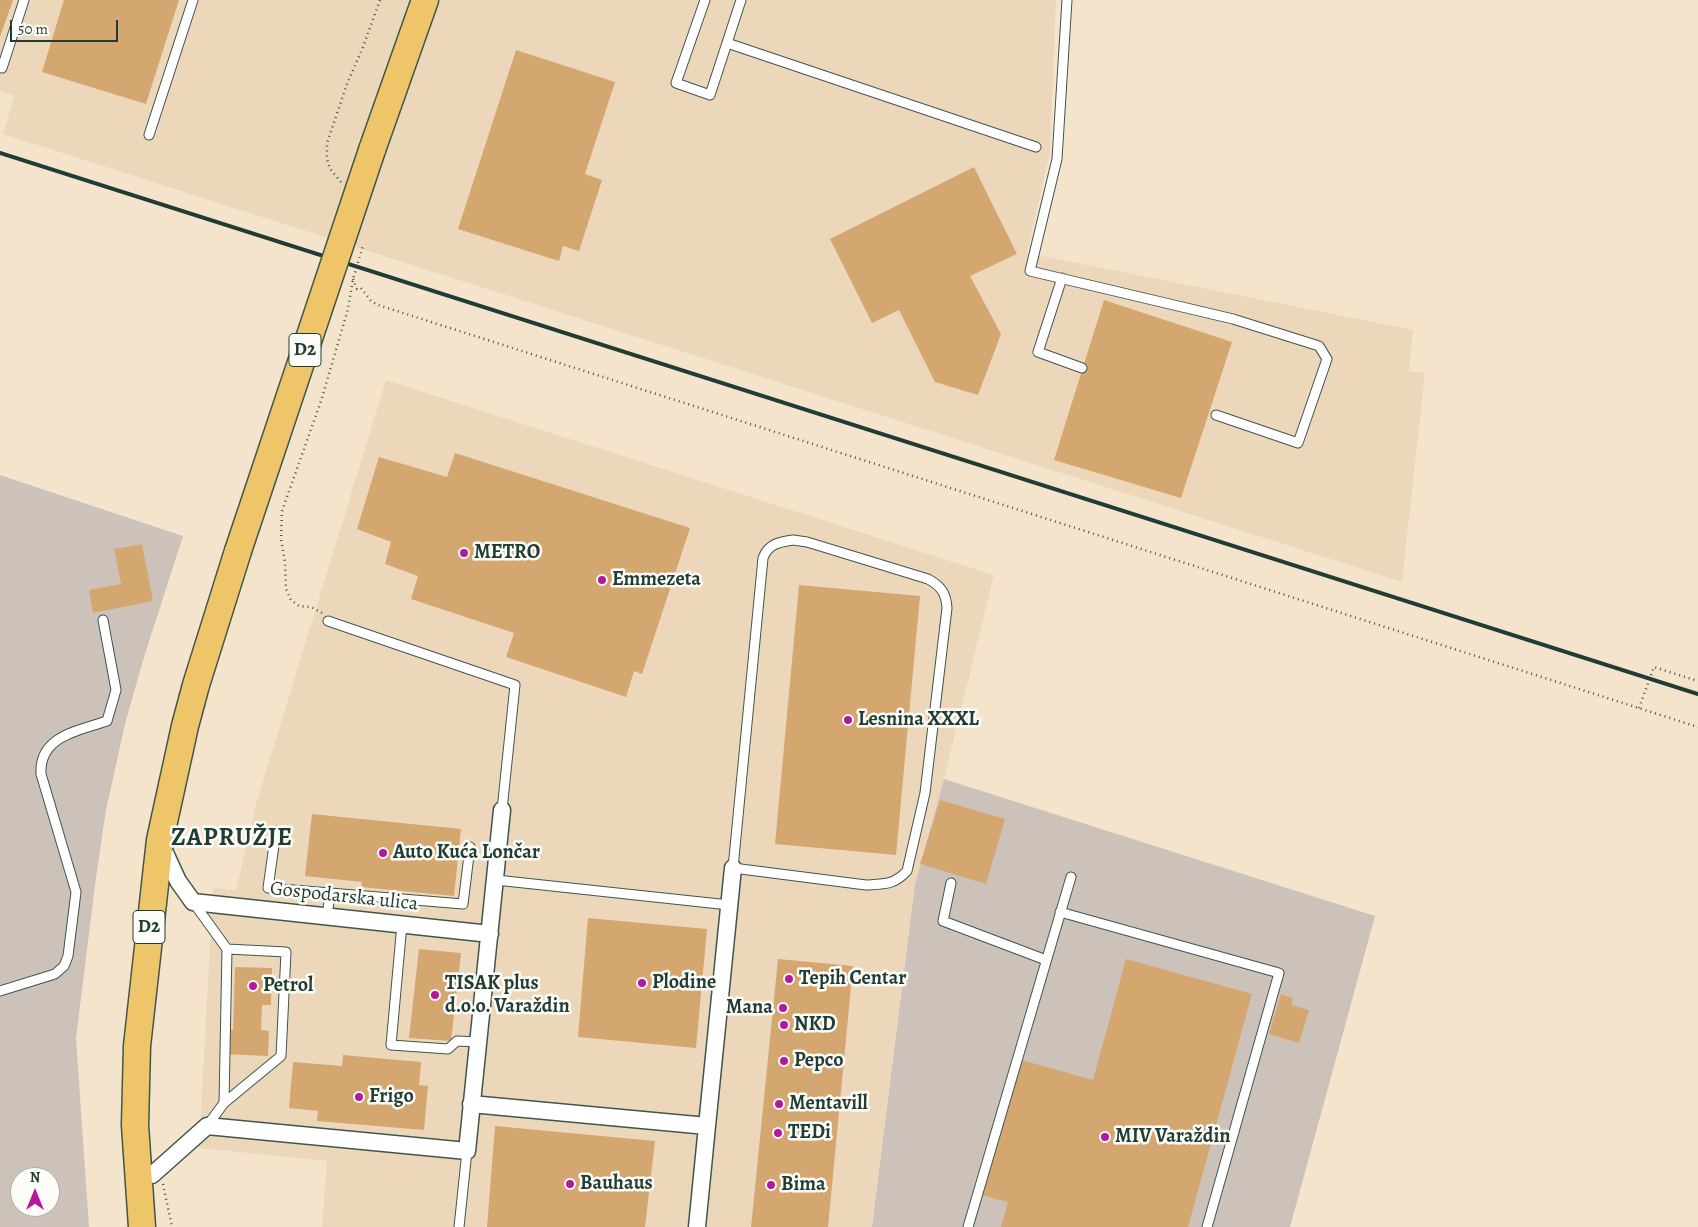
<!DOCTYPE html>
<html>
<head>
<meta charset="utf-8">
<style>
	body { margin:0 }
	#map { position:relative; width:1698px; height:1227px; overflow:hidden; background:#f5e4cc; font-family:Alegreya,serif }
	canvas { display:block }
	.north { position:absolute; left:10px; top:1167px; width:50px; height:50px; box-sizing:border-box; background:#fdfcf7; border:1px solid #a4b0a9; border-radius:50%; rotate:0deg; font-size:14px; font-weight:700; line-height:20px; text-align:center; color:#1f3d34 }
	.north::after { content:''; display:block; margin:auto; width:18px; height:22px; background:#b5179e; clip-path:polygon(50% 0,100% 100%,50% 72%,0 100%) }
	.scale { position:absolute; left:10px; top:20px; width:108px; height:22px; box-sizing:border-box; border:2px solid #1f3d34; border-top:0; padding-left:6px; font-size:15px; line-height:18px; white-space:nowrap; color:#1f3d34; -webkit-text-stroke:4px #fdfcf7; paint-order:stroke }
</style>
</head>
<body>
<div id="map">
<canvas width="1698" height="1227"></canvas>
<div class="north">N</div>
<div class="scale">50 m</div>
</div>
<script>
const context = document.querySelector('canvas').getContext('2d');
context.lineJoin = 'round';
function paint(path, color) {
  context.fillStyle = color;
  context.fill(path, 'evenodd');
}
function stroke(path, color, width, dash) {
  context.strokeStyle = color;
  context.lineWidth = width;
  context.lineCap = dash ? 'butt' : 'round';
  context.setLineDash(dash || []);
  context.stroke(path);
}
function write(font, color, halo, rows, align = 'center') {
  context.font = font + ' Alegreya,serif';
  context.lineWidth = 5;
  context.setLineDash([]);
  context.textBaseline = 'middle';
  context.strokeStyle = halo;
  context.fillStyle = color;
  for (const [text, x, y, turn = 0] of rows) {
    context.save();
    context.translate(x, y);
    context.rotate((+turn || 0) * Math.PI / 180);
    context.textAlign = isNaN(turn) ? turn : align;
    if (halo) context.strokeText(text, 0, 0);
    context.fillText(text, 0, 0);
    context.restore();
  }
}
paint(new Path2D(`
	M0 0H1056L1050 152 1027 253 1413 330 1409 371 1425 373 1402 582 3 134 14 96 0 91Z
	M386 380 994 575 944 779 915 884 872 1227H322L327 1161 199 1148 213 888 236 890 256 804Z`), '#edd7bb');
paint(new Path2D(`
	M0 475 183 536 144 657 125 724 106 810 95 885 76 1038 89 1227H0ZM20 1177H50V1207H20Z
	M944 779 1375 916 1290 1227H872L915 884Z`), '#ccc2b9');
paint(new Path2D(`
	M0 0H13L0 37Z
	M64 0H179L146 104 42 72Z
	M516 50 615 82 585 174 602 180 579 251 563 246 559 261 458 229Z
	M974 167 1017 254 970 276 1001 334 978 395 935 382 899 310 872 323 830 239Z
	M1104 300 1232 342 1181 498 1054 460Z
	M455 453 690 528 642 674 634 671 626 697 506 657 514 633 411 599 418 576 385 564 391 542 357 529 379 457 447 477Z
	M142 544 153 601 93 613 89 590 121 584 114 549Z
	M799 585 920 596 896 855 775 844Z
	M940 800 1005 819 986 884 920 864Z
	M312 814 461 829 454 896 361 887 362 882 305 876Z
	M588 918 707 929 696 1048 578 1037Z
	M419 949 461 953 451 1041 409 1038Z
	M778 959 853 966 828 1227H751Z
	M1126 959 1252 994 1188 1227H1001L1008 1202 981 1195 1018 1059 1093 1080Z
	M235 967 272 968 271 1005H262L261 1030 269 1031 268 1056 222 1054V1029L233 1030Z
	M1281 994 1293 998 1291 1005 1309 1010 1299 1043 1269 1034Z
	M343 1055 421 1062 419 1085 428 1086 424 1130 317 1121 318 1111 289 1108 293 1062 342 1066Z
	M495 1126 655 1141 645 1227H487Z`), '#d4a771');
const service = new Path2D(`
	M705 0 676 83 710 95 741 0
	M1067 0 1057 159 1030 271 1233 319 1319 346 1327 359 1298 443 1216 415
	M727 43 1036 147
	M2 68 24 0
	M149 135 193 0
	M1062 278 1038 352 1082 368
	M793 540 807 542 928 579C941 586 946 593 947 608L925 793 907 871C894 885 884 884 866 885L733 868 763 558C768 544 779 542 793 540Z
	M328 621 515 685 502 810
	M276 831 268 888 330 893 327 917
	M496 880 729 905
	M951 883 943 921 1046 960
	M330 893 463 904 470 847
	M193 902 227 949 224 1103 207 1126
	M1060 912 1279 973 1207 1227
	M402 924 391 1045 448 1049 457 1041 478 1042
	M0 991 55 974 64 966 68 956 76 892 41 774C39 736 78 731 107 721L116 690 103 620
	M224 1103 281 1056 286 952 227 949
	M459 1227 467 1151
	M968 1227 1071 877`);
const minor = new Path2D(`
	M161 844 178 881 193 902 490 934
	M471 1104 707 1126 697 1227
	M707 1126 733 868
	M152 1175 207 1126 467 1151 502 810`);
const primary = new Path2D(`
	M372 150 425 0
	M142 1227 135 1125 137 1046 160 840 185 726 196 685 238 551`);
stroke(service, '#3f564b', 11);
stroke(minor, '#3f564b', 19);
stroke(primary, '#3f564b', 29);
stroke(new Path2D(`
	M341 182 330 169 327 159V143L347 84 363 47 380 0
	M353 279 357 289 361 288 371 301 378 305 1698 727
	M322 613 311 607 299 606 291 600 286 589 285 562 281 539 282 511 321 401 348 309 353 279 363 246
	M1639 708 1654 667 1698 681
	M163 1184 172 1227`), '#3f564b', 2.5, [1, 4]);
stroke(service, '#fff', 9);
stroke(minor, '#fff', 16);
stroke(primary, '#eec569', 26);
stroke(new Path2D(`
	M0 153 1698 694`), '#1f3d34', 4);
const primaryBridge = new Path2D(`
	M238 551 372 150`);
stroke(primaryBridge, '#3f564b', 29, []);
stroke(primaryBridge, '#eec569', 26);
for (const [x, y, r, color] of [
	[464,553,5,"#b5179e"],
	[602,580,5,"#b5179e"],
	[848,720,5,"#b5179e"],
	[383,853,5,"#b5179e"],
	[789,979,5,"#b5179e"],
	[642,983,5,"#b5179e"],
	[253,986,5,"#b5179e"],
	[435,995,5,"#b5179e"],
	[783,1008,5,"#b5179e"],
	[784,1025,5,"#b5179e"],
	[784,1061,5,"#b5179e"],
	[359,1097,5,"#b5179e"],
	[779,1104,5,"#b5179e"],
	[778,1133,5,"#b5179e"],
	[1105,1137,5,"#b5179e"],
	[570,1184,5,"#b5179e"],
	[771,1185,5,"#b5179e"]
]) {
  const dot = new Path2D();
  dot.arc(x, y, r, 0, 2 * Math.PI);
  context.fillStyle = color;
  context.fill(dot);
  stroke(dot, '#fdfcf7', 2);
}
for (const [x, y, w] of [
	[305,350,32],
	[149,927,32]
]) {
  const box = new Path2D();
  box.roundRect(x - w / 2, y - 16.5, w, 33, 4);
  context.fillStyle = '#fdfcf7';
  context.fill(box);
  stroke(box, '#1f3d34', 1);
}
write('bold 19px', '#1f3d34', null, [
	["D2",305,350],
	["D2",149,927]
]);
write('bold 20px', '#1f3d34', '#fdfcf7', [
	["METRO",474,553],
	["Emmezeta",612,580],
	["Lesnina XXXL",858,720],
	["Auto Kuća Lončar",393,853],
	["Tepih Centar",799,979],
	["Plodine",652,983],
	["TISAK plus",445,984],
	["d.o.o. Varaždin",445,1007],
	["Petrol",263,986],
	["Mana",773,1008,"right"],
	["NKD",794,1025],
	["Pepco",794,1061],
	["Frigo",369,1097],
	["Mentavill",789,1104],
	["TEDi",788,1133],
	["MIV Varaždin",1115,1137],
	["Bauhaus",580,1184],
	["Bima",781,1185]
], 'left');
write('20px', '#1f3d34', '#fdfcf7', [
	["Gospodarska ulica",344,897,6]
]);
context.letterSpacing = '1px';
write('bold 25px', '#1f3d34', '#fdfcf7', [
	["ZAPRUŽJE",232,839]
]);
context.letterSpacing = '0px';
</script>
</body>
</html>
